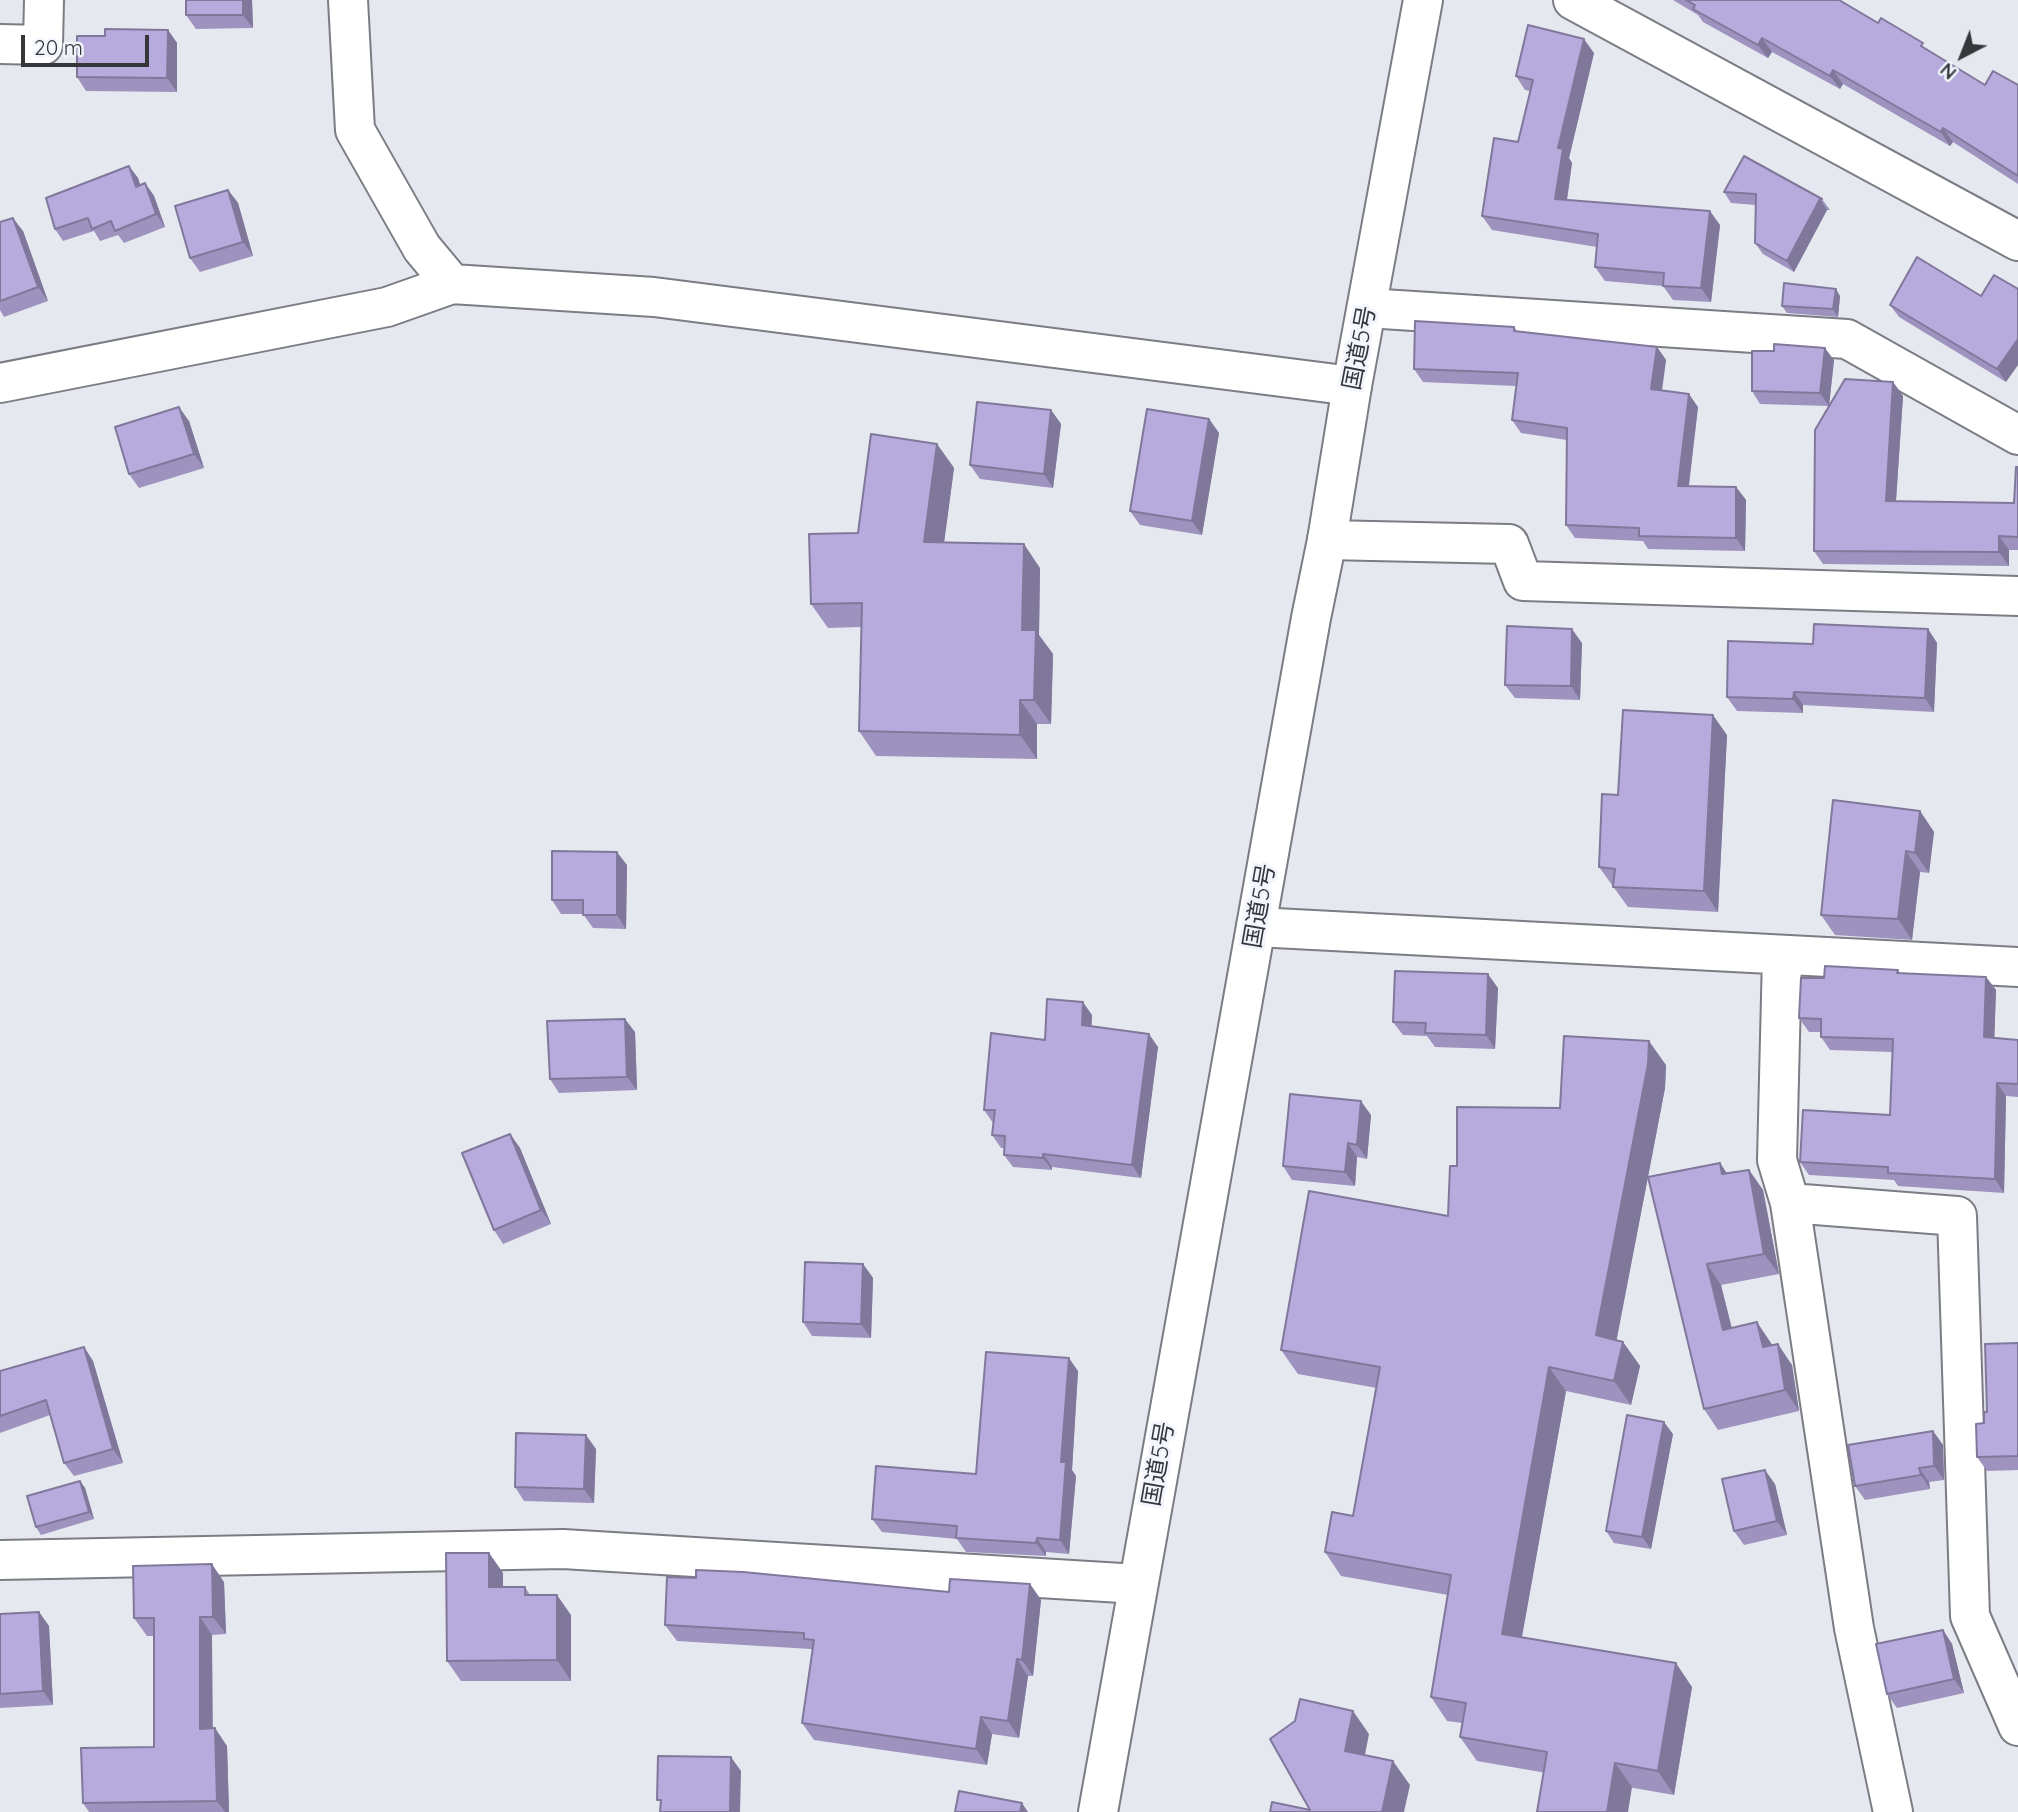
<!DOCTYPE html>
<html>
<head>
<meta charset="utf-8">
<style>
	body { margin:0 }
	#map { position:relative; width:2018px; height:1812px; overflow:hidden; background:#e6e8f0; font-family:Quicksand,sans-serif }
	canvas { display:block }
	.north { position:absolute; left:1927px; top:21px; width:70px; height:70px; -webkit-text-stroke:5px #f3f5fe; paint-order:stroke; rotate:222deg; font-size:19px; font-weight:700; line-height:28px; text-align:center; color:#36373a }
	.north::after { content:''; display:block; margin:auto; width:24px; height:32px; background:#36373a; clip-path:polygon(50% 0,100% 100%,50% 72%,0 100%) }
	.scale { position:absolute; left:21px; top:35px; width:128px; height:32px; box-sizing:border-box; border:4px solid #36373a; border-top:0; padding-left:9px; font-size:21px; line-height:24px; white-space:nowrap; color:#36373a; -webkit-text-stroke:5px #f3f5fe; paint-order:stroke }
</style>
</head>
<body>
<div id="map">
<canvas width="2018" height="1812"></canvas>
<div class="north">N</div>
<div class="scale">20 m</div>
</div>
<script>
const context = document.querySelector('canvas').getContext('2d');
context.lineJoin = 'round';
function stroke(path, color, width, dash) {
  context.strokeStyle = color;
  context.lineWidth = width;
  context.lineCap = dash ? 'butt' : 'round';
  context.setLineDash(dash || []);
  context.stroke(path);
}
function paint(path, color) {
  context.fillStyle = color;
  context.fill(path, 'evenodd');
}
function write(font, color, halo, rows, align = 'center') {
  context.font = font + ' Quicksand,"Noto Sans JP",sans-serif';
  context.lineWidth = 6;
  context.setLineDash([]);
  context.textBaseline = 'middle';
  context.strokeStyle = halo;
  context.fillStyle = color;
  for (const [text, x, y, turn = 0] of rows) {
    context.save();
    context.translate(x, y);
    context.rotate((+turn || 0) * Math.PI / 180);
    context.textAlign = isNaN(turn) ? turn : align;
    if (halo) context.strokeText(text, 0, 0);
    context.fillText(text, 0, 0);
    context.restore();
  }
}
const minor = new Path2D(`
	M348 0 355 130 422 248 452 284
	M1573 0 2018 241
	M0 44 43 45 44 0
	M1367 308 1847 339 2018 435
	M0 383 387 307 452 284 654 297 1352 386
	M1327 540 1509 544 1523 581 2018 596
	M1256 927 2018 967
	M1782 956 1777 1160 1790 1203 1854 1628 1893 1812
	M1790 1203 1957 1216 1970 1616 2018 1726
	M0 1560 563 1549 1138 1584`);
const highway = new Path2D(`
	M1098 1812 1311 618 1327 540 1352 386 1423 0`);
stroke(minor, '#7b7c84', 42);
stroke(highway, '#7b7c84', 42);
stroke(minor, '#fff', 38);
stroke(highway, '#fff', 38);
paint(new Path2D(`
	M252 0 253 28 196 29 186 15Z
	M1673 0H1839L1928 51 1985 85H2018V184L1953 142 1950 146 1938 139 1843 84 1840 89 1772 52 1768 58 1703 22 1698 15Z
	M168 30 177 43V92L86 91 77 77 105 36Z
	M1594 53 1569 158 1572 163 1567 200 1720 225 1711 302 1673 300 1663 286 1605 281 1595 267 1597 247 1492 230 1482 216 1518 142 1530 91 1525 90 1516 76Z
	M129 166 138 178 140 185 145 183 154 196 165 227 124 243 118 235 100 241 94 231 63 241 55 229Z
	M228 190 238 203 253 256 200 272 190 258Z
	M1724 192 1822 199 1830 210H1827L1794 272 1763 254 1755 243 1756 205 1731 203Z
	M0 222 23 231 48 301 4 317 0 310Z
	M1840 296 1838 317 1787 313 1782 306Z
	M1981 296 2006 382 1899 317 1890 305Z
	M1514 327 1517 331 1657 347 1666 360 1662 391 1698 407 1689 486 1736 487 1746 500 1745 551 1648 549 1643 541 1575 538 1566 525 1567 440 1521 433 1512 420 1516 386 1423 382 1414 369Z
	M1834 360 1829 406 1760 404 1752 391Z
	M1893 382 1903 396 1896 501 2014 503 2018 467V550H2009V566L1823 564 1814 551Z
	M1051 410 1061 424 1053 488 980 479 970 465Z
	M1209 419 1219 433 1202 535 1140 525 1130 511Z
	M189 421 204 468 139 488 129 474Z
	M937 444 954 468 944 542 1040 568 1039 635 1053 654 1051 724H1037V759L876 756 859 731 861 627 828 628 811 604 858 533Z
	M1928 629 1937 643 1934 712 1803 705V713L1737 711 1727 697 1813 644Z
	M1582 643 1580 700 1515 698 1505 685Z
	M1727 735 1718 912 1628 907 1599 867 1618 795Z
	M1920 811 1934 832 1929 873 1920 872 1912 940 1835 935 1821 915Z
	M627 865 626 929 593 928 583 914H561L552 900Z
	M1898 970 1900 973 1986 977 1996 990 1994 1038 2018 1040V1097L2006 1096 2004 1193 1898 1186 1894 1180 1809 1175 1800 1162 1890 1115 1893 1052 1830 1050 1821 1037V1032H1809L1799 1018 1824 978Z
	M1498 988 1495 1049 1435 1047 1427 1036 1403 1035 1393 1022Z
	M1092 1015 1091 1026 1158 1047 1141 1178 1052 1167V1170L1013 1167 1004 1155V1148H1001L992 1135 993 1123 984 1110 1045 1040Z
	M635 1032 637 1090 559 1093 550 1079Z
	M1666 1065 1665 1088 1648 1177 1720 1163 1727 1174 1749 1170 1763 1190 1779 1274 1721 1285 1732 1328 1771 1343 1772 1346 1792 1365 1799 1411 1718 1430 1704 1409 1648 1177 1616 1340 1623 1342 1640 1366 1631 1405 1566 1391 1522 1637 1692 1687 1674 1795 1477 1761 1460 1737 1462 1723 1447 1721 1431 1697 1448 1595 1341 1576 1325 1552 1353 1516 1377 1388 1298 1374 1281 1350 1448 1216 1457 1166 1560 1108Z
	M1371 1115 1367 1159 1357 1157 1355 1186 1292 1180 1283 1166Z
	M510 1134 520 1148 551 1224 503 1244 494 1230Z
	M863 1264 873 1278 871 1338 812 1336 803 1322Z
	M2018 1343V1470L1987 1471 1977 1457 1984 1423 1987 1412Z
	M84 1347 93 1361 123 1463 74 1476 64 1463 50 1415 0 1433V1371Z
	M1078 1371 1072 1470 1076 1476 1069 1554 1046 1552V1556L966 1552 957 1539 882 1532 872 1519 976 1474Z
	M1933 1431 1943 1445 1944 1480 1929 1482 1930 1489 1865 1500 1855 1486Z
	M1673 1434 1651 1549 1614 1543 1606 1531Z
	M596 1449 594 1503 524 1501 515 1487Z
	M80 1481 85 1488 94 1519 41 1535 36 1527Z
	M1775 1484 1787 1535 1744 1545 1734 1531Z
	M489 1553 503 1573V1587H525L530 1595 571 1615V1681H461L447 1661Z
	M224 1582 226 1634 212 1635V1728L227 1746 229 1812H89L83 1803 154 1747V1636H147L134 1618Z
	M1030 1584 1041 1600 1033 1676H1028L1019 1738 992 1734 987 1765 814 1740 802 1723 813 1652 811 1649 677 1641 665 1625 949 1592Z
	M39 1612 49 1626 53 1705 0 1708V1614Z
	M1943 1630 1952 1644 1964 1693 1897 1708 1887 1694Z`), '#9d93be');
paint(new Path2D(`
	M243 0H252L253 28 243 15Z
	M168 30 177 43V92L167 78Z
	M1762 38 1772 52 1768 58 1758 45Z
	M1584 39 1594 53 1569 158 1572 163 1565 213 1555 199 1558 148Z
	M1833 70 1843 84 1840 89 1830 76Z
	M1943 128 1953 142 1950 146 1941 132Z
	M129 166 138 178 145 199 136 187Z
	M145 183 154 196 165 227 156 214Z
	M228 190 238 203 253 256 243 242Z
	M1820 199 1827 210 1794 272 1787 261Z
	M1710 211 1720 225 1711 302 1701 288Z
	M13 218 23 231 48 301 38 287Z
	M1836 289 1840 296 1838 317 1833 309Z
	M2018 339V365L2006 382 1997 369Z
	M1657 347 1666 360 1660 402 1651 389Z
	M1825 348 1834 360 1829 406 1820 393Z
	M1893 382 1903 396 1895 515 1886 501Z
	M1689 394 1698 407 1687 499 1678 486Z
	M179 407 189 421 204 468 194 454Z
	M1051 410 1061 424 1053 488 1044 474Z
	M1209 419 1219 433 1202 535 1192 521Z
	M937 444 954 468 941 566 924 542Z
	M1736 487 1746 500 1745 551 1736 538Z
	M1999 536 2009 550V566L1999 552Z
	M1024 544 1040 568 1039 635 1053 654 1051 724 1034 700 1022 630Z
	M1572 629 1582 643 1580 700 1571 686Z
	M1928 629 1937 643 1934 712 1925 698Z
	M1794 692 1803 705V713L1793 699Z
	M1020 700 1037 724V759L1020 735Z
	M1713 715 1727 735 1718 912 1704 891Z
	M1920 811 1934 832 1929 873 1915 853Z
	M1906 851 1920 872 1912 940 1898 919Z
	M617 852 627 865 626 929 617 915Z
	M1488 974 1498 988 1495 1049 1486 1035Z
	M1986 977 1996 990 1994 1050 1984 1037Z
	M1083 1002 1092 1015 1091 1038 1082 1025Z
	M625 1019 635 1032 637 1090 627 1077Z
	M1149 1034 1158 1047 1141 1178 1132 1165Z
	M1649 1041 1666 1065 1665 1088 1613 1359 1596 1335Z
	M1997 1083 2006 1096 2004 1193 1995 1179Z
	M1361 1101 1371 1115 1367 1159 1357 1145Z
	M510 1134 520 1148 551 1224 541 1210Z
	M1348 1143 1357 1157 1355 1186 1345 1172Z
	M1043 1154 1052 1167V1170L1043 1158Z
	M1720 1163 1734 1184 1722 1174Z
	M1749 1170 1763 1190 1779 1274 1764 1254Z
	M863 1264 873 1278 871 1338 861 1324Z
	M1707 1264 1721 1285 1737 1351 1723 1330Z
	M1757 1322 1771 1343 1777 1368 1763 1347Z
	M1623 1342 1640 1366 1631 1405 1614 1381Z
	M1778 1344 1792 1365 1799 1411 1785 1390Z
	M84 1347 93 1361 123 1463 113 1449Z
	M1069 1358 1078 1371 1072 1470 1076 1476 1069 1554 1060 1540 1061 1462Z
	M1549 1367 1566 1391 1518 1658 1502 1634Z
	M1664 1422 1673 1434 1651 1549 1642 1537Z
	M1933 1431 1943 1445 1944 1480 1934 1466Z
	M586 1435 596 1449 594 1503 584 1489Z
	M1919 1468 1929 1482 1930 1489 1921 1475Z
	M1765 1470 1775 1484 1787 1535 1777 1521Z
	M80 1481 85 1488 94 1519 89 1512Z
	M1037 1538 1046 1552V1556L1036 1543Z
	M489 1553 503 1573V1608L489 1587Z
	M212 1564 224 1582 226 1634 213 1617Z
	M1030 1584 1041 1600 1033 1676 1022 1660Z
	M557 1595 571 1615V1681L557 1660Z
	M39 1612 49 1626 53 1705 43 1691Z
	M200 1617 212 1635 213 1746 200 1729Z
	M1943 1630 1952 1644 1964 1693 1954 1679Z
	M1017 1659 1028 1676 1019 1738 1008 1721Z
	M1676 1663 1692 1687 1674 1795 1658 1771Z
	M1353 1711 1369 1734 1361 1775 1345 1751Z
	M981 1717 992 1734 987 1765 976 1749Z
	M215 1728 227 1746 229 1812H225L217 1801Z
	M731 1757 741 1771 740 1812H730Z
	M1393 1761 1410 1785 1404 1812H1382Z
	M1615 1763 1632 1787 1628 1812H1607Z
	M1022 1803 1028 1812H1020Z`), '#80789b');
const building = new Path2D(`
	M186 0H243V15H186Z
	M1686 0H1839L1878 23 1881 18 1923 43 1921 46 1985 85 1993 71 2018 85V176L1943 128 1941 132 1833 70 1830 76 1762 38 1758 45 1693 9 1695 5Z
	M1528 25 1584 39 1558 148 1563 149 1555 199 1710 211 1701 288 1663 286 1664 273 1595 267 1598 234 1482 216 1494 138 1518 142 1533 80 1516 76Z
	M105 29 168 30 167 78 77 77V36H105Z
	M1744 156 1822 199H1820L1787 261 1755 243 1756 194 1724 192Z
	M129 166 136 187 145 183 156 214 115 231 111 221 92 229 88 218 55 229 46 198Z
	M228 190 243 242 190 258 175 206Z
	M13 218 38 287 0 301V222Z
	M1917 257 1981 296 1994 275 2018 289V339L1997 369 1890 305Z
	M1784 283 1836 289 1833 309 1782 306Z
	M1415 321 1514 327V331L1657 347 1651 389 1689 394 1678 486 1736 487V538L1639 536V528L1566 525 1567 428 1512 420 1518 373 1414 369Z
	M1774 344 1825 348 1820 393 1752 391V351H1774Z
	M1845 379 1893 382 1886 501 2014 503 2016 467H2018V537L1999 536V552L1814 551 1815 430Z
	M977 402 1051 410 1044 474 970 465Z
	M179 407 194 454 129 474 115 427Z
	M1147 409 1209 419 1192 521 1130 511Z
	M871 434 937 444 924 542 1024 544 1022 630H1036L1034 700H1020V735L859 731 862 603 811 604 809 534 858 533Z
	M1814 624 1928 629 1925 698 1794 692 1793 699 1727 697 1728 641 1813 644Z
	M1507 626 1572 629 1571 686 1505 685Z
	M1623 710 1713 715 1704 891 1613 887 1615 869 1599 867 1602 794 1618 795Z
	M1833 800 1920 811 1915 853 1906 851 1898 919 1821 915Z
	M552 851 617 852V915H583V900H552Z
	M1825 966 1898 970 1897 973 1986 977 1984 1037 2018 1040V1084L1997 1083 1995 1179 1888 1173V1167L1800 1162 1803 1110 1890 1115 1893 1039 1821 1037V1019L1799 1018 1801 978H1824Z
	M1395 971 1488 974 1486 1035 1425 1033 1426 1023 1393 1022Z
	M1047 999 1083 1002 1082 1025 1149 1034 1132 1165 1043 1154V1158L1004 1155 1005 1136 992 1135 995 1110H984L991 1033 1045 1040Z
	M625 1019 627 1077 550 1079 547 1021Z
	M1564 1036 1649 1041 1648 1064 1596 1335 1623 1342 1614 1381 1549 1367 1502 1634 1676 1663 1658 1771 1615 1763 1607 1812H1537L1547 1752 1460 1737 1466 1703 1431 1697 1451 1575 1325 1552 1332 1512 1353 1516 1380 1367 1281 1350 1309 1191 1448 1216 1450 1166H1457V1107L1560 1108Z
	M1290 1094 1361 1101 1357 1145 1348 1143 1345 1172 1283 1166Z
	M510 1134 541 1210 494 1230 462 1153Z
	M1720 1163 1722 1174 1749 1170 1764 1254 1707 1264 1723 1330 1757 1322 1763 1347 1778 1344 1785 1390 1704 1409 1648 1177Z
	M805 1262 863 1264 861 1324 803 1322Z
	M2018 1343V1456L1977 1457 1976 1424 1984 1423V1412H1987L1985 1344Z
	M84 1347 113 1449 64 1463 46 1400 0 1416V1371Z
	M986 1352 1069 1358 1061 1462H1066L1060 1540 1037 1538 1036 1543 956 1538 957 1526 872 1519 876 1466 976 1474Z
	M1627 1415 1664 1422 1642 1537 1606 1531Z
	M1933 1431 1934 1466 1919 1468 1921 1475 1855 1486 1848 1445Z
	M516 1433 586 1435 584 1489 515 1487Z
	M1765 1470 1777 1521 1734 1531 1722 1479Z
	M80 1481 89 1512 36 1527 27 1496Z
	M446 1553H489V1587H525V1595H557V1660L447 1661Z
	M212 1564 213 1617H200V1729L215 1728 217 1801 83 1803 81 1748 154 1747V1618H134L133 1566Z
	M696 1570 743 1572 949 1592 950 1579 1030 1584 1022 1660 1017 1659 1008 1721 981 1717 976 1749 802 1723 814 1640 804 1639V1633L665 1625 667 1577 696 1578Z
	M39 1612 43 1691 0 1694V1614Z
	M1943 1630 1954 1679 1887 1694 1876 1644Z
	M1300 1699 1353 1711 1345 1751 1393 1761 1382 1812H1270L1272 1802 1310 1810 1270 1739 1295 1721Z
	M658 1756 731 1757 730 1812H660L661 1800H657Z
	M959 1791 1022 1803 1020 1812H955Z`);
paint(building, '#b7abdd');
stroke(building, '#80789b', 2);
write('24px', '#36373a', '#f3f5fe', [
	["国道5号",1360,348,-79],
	["国道5号",1260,906,-80],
	["国道5号",1159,1464,-80]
]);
</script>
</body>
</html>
